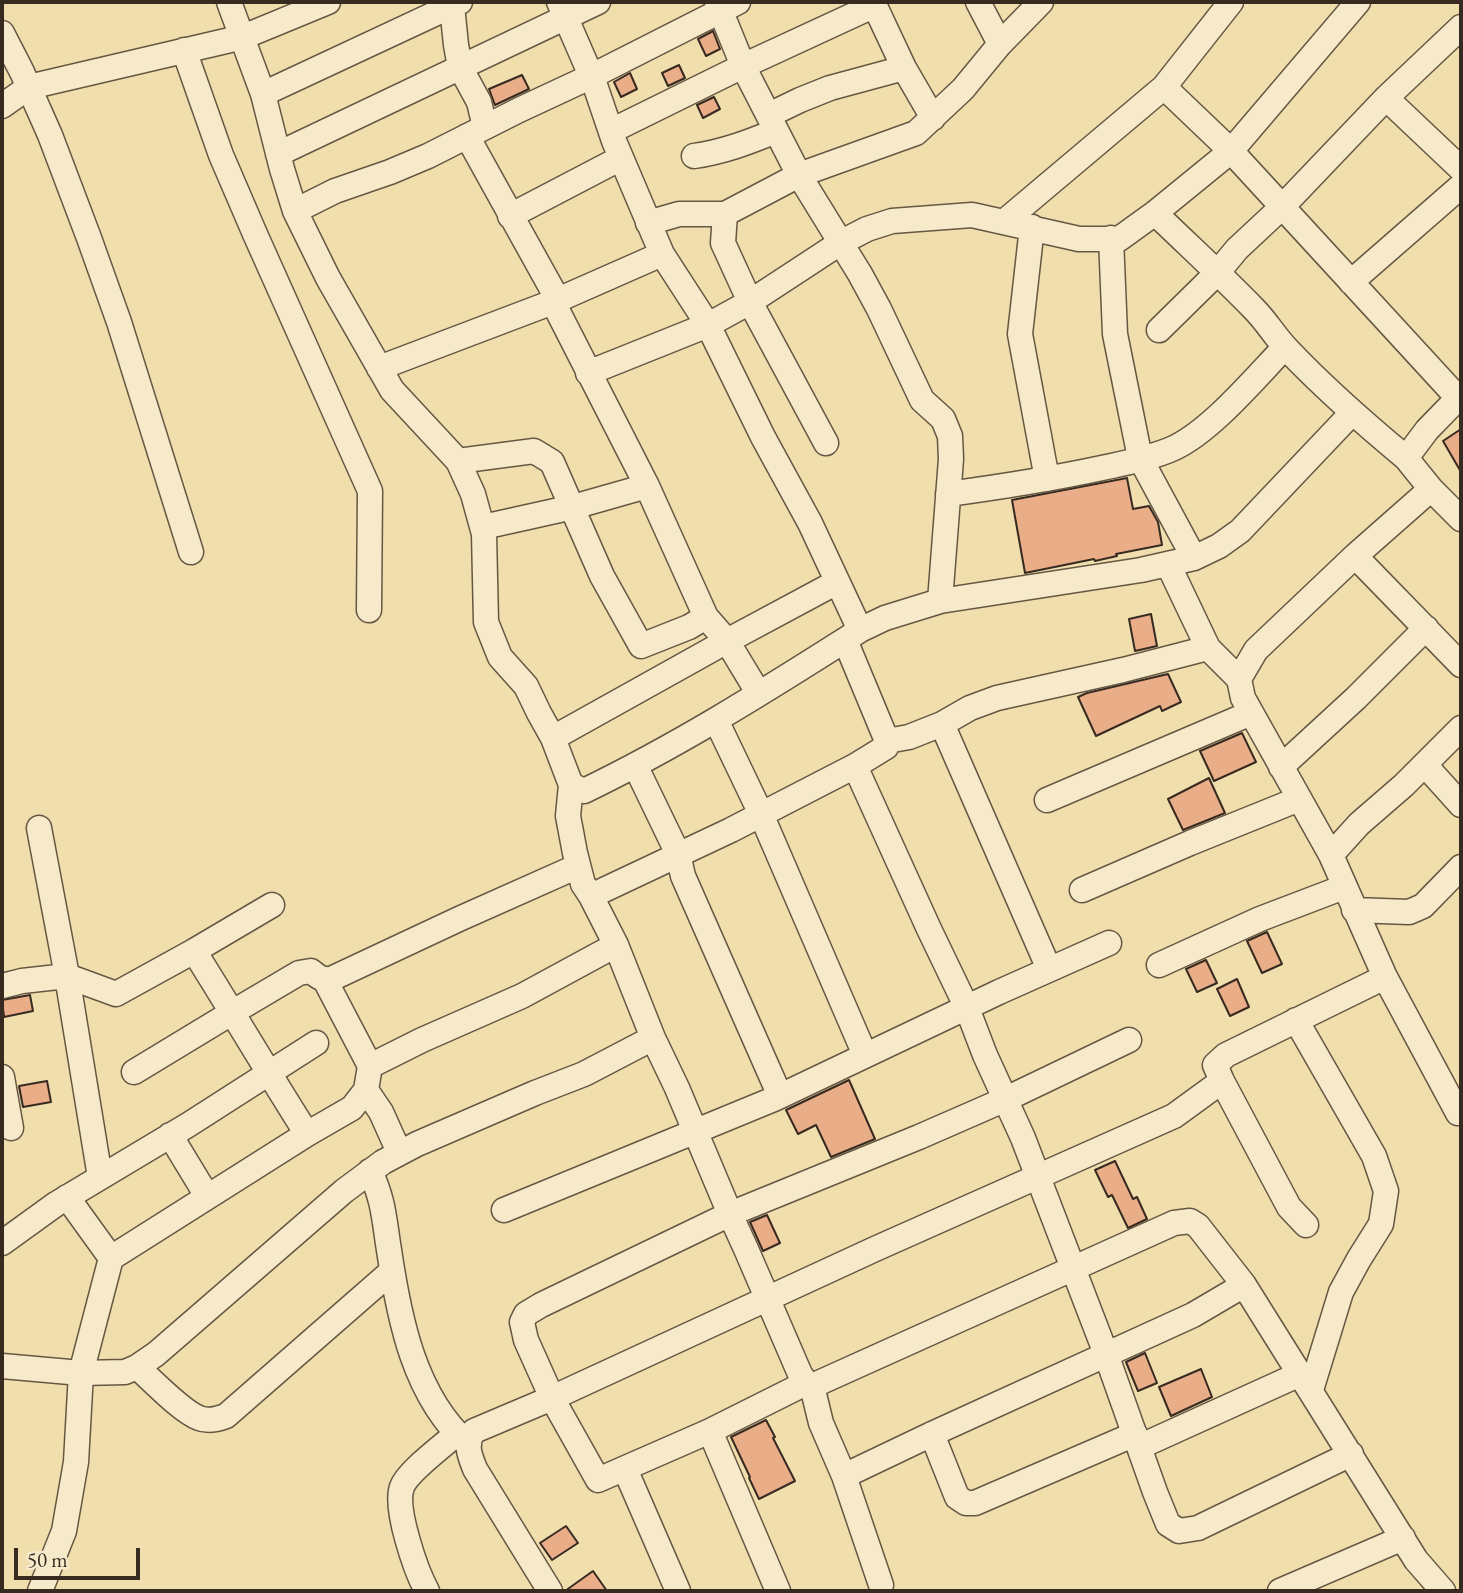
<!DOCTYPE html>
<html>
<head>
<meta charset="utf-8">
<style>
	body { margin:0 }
	#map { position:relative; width:1463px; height:1593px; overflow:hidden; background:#f1dead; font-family:"EB Garamond",serif }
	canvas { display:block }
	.frame { position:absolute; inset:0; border:4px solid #372a21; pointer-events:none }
	.scale { position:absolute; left:14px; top:1548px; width:126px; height:32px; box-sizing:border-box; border:4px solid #372a21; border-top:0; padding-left:9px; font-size:21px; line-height:24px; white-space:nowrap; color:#372a21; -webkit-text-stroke:5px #f6eaca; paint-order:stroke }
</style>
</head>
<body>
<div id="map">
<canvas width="1463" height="1593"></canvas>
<div class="frame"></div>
<div class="scale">50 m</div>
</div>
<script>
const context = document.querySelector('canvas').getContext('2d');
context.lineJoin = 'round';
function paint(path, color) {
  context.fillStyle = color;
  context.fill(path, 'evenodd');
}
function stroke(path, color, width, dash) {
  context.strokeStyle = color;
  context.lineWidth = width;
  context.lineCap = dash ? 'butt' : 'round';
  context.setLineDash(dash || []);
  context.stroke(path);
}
const building = new Path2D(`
	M713 31 720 49 706 56 698 39Z
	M679 65 685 78 668 86 662 73Z
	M630 73 637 89 621 97 614 82Z
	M522 75 529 89 495 105 489 89Z
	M714 97 720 109 703 118 697 105Z
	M1461 429V472L1443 441Z
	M1127 478 1133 509 1149 506 1158 522 1162 545 1116 554 1117 556 1095 561 1094 559 1025 573 1012 500Z
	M1151 614 1157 646 1135 651 1129 619Z
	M1168 674 1181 702 1162 711 1160 706 1096 736 1078 697 1087 693Z
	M1242 733 1256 762 1214 781 1200 751Z
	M1209 778 1225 813 1183 830 1168 799Z
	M1267 932 1282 964 1262 973 1247 941Z
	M1206 960 1217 983 1197 992 1186 969Z
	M1237 979 1249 1007 1230 1016 1217 989Z
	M30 995 33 1011 4 1017 2 1000Z
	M849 1080 875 1139 831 1157 816 1125 798 1134 786 1110Z
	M47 1081 51 1102 23 1107 19 1086Z
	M1115 1161 1133 1199 1137 1197 1147 1219 1128 1228 1112 1195 1108 1197 1095 1170Z
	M767 1215 780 1243 763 1251 750 1222Z
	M1145 1353 1157 1383 1138 1391 1126 1362Z
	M1201 1369 1212 1397 1171 1416 1159 1387Z
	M766 1420 775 1437 773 1438 795 1481 759 1499 749 1478 750 1477 731 1437Z
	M566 1526 578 1543 552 1560 540 1543Z
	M593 1571 607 1591H565Z`);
paint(building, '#e9ad88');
stroke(building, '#372a21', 2);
const minor = new Path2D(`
	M229 2 263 94 282 169 295 211 328 278 392 390 458 461 473 494 484 534 486 622 500 657 526 686 539 713 553 738 571 785 568 816 575 853 583 884 591 896 616 945 653 1038 677 1088 730 1214 746 1249 800 1374 806 1383 812 1386 1174 1223 1190 1221 1198 1226 1244 1285 1416 1560 1443 1591
	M450 2 452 6 456 45 460 67 479 102 485 127
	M559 2 595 85 614 141 662 254 708 325 763 437 810 523 860 630
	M717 2 743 66 799 175 860 274 879 309 922 400 943 419 950 436 951 459 940 601
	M873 2 904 68 933 118
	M978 2 1000 44
	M2 33 22 72 50 135 89 238 119 322 191 552
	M184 50 221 155 255 234 370 491 369 610
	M1164 87 1231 151 1458 398
	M263 94 460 2
	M1386 98 1461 169
	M2 106 29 87 243 37 328 2
	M769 115 800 100 830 88 904 68
	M611 131 743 66 875 5
	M467 136 558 300
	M278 154C385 103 492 53 598 2
	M694 156C723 152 749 142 776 131
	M295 211 335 191 390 172 428 156 519 110 592 76 738 2
	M1155 213C1188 245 1222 276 1254 309 1267 322 1276 338 1288 350 1325 389 1365 424 1406 458L1427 430 1461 395
	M725 214 723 243 750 302 826 443
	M510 216 621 158
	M1005 221 1164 87 1231 2
	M648 223 679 214H725L799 175 916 133 963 89 1000 44 1041 2
	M1032 227 1020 334 1047 479
	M1111 238 1115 334 1140 458 1194 558
	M1351 282 1461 186
	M553 302 647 486 706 617 727 641 759 694
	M1159 330 1218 272 1237 249 1282 207 1386 98 1461 27
	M379 368 553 302 662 254
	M588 373 708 325 750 302 840 243 867 229 892 221 972 215 1079 239H1119L1155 213 1231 151 1358 2
	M1406 458 1431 489 1461 519
	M458 461 534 451 552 462 602 576 641 646 689 627 706 617
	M1431 489 1355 556 1256 650 1239 679 1243 698 1331 855 1385 977 1458 1113
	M948 494C1000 487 1051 479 1102 468 1125 463 1152 458 1174 448 1212 430 1255 378 1285 347
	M483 527 573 507 647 486
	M1355 556 1461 665
	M1168 564 1208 648 1239 679
	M845 640 860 630 885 618 940 601 1141 570 1194 558 1219 546 1240 531 1352 413
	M1208 648 1123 670 997 698 970 708 942 724 909 737 887 741 886 747 855 766 929 929 967 1008 985 1055 1023 1138 1106 1354 1155 1492 1168 1524 1179 1531 1198 1528 1351 1454
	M716 720 761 814 865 1055
	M942 724 1049 969
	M553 738 727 641 837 582
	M635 765 678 854 683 876 780 1096
	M1425 765 1461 805
	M1281 767 1356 698 1426 628
	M571 785 584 791C675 747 760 694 845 640L887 741
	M1047 800 1251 713
	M39 828 67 976 100 1177
	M1331 855 1359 824 1404 785 1461 728
	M1082 890 1190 843 1299 799
	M591 896 731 830 855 766
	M1354 910 1409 912 1423 906 1461 867
	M1159 965 1260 919 1344 887
	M325 980 370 1066
	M2 986 22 981 67 976 116 994 194 951 272 905
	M1296 1020 1374 1156 1386 1191 1381 1224 1359 1259 1341 1292 1311 1390
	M134 1072 233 1012 299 973 311 971C318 977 322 980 331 979L459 919 578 866
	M2 1077 11 1128
	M366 1090 381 1112 399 1152
	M307 1134 352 1108 366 1090 370 1066 422 1040 522 996 616 945
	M170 1135 207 1196
	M370 1171C384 1201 384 1219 389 1250 399 1318 414 1397 469 1445
	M67 1197 111 1258
	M504 1210 774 1099 999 992 1109 943
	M1306 1225 1289 1207 1222 1081 1215 1065 1226 1055 1385 977
	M2 1243 56 1204 188 1125 316 1043
	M2 1366 81 1373 125 1372 137 1367 156 1354 344 1191 383 1162 417 1144 535 1093 584 1074 653 1038
	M137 1367C152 1380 182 1412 199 1418 208 1422 218 1419 226 1416L392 1271
	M806 1383 710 1431 598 1480 552 1398 526 1340 522 1322 526 1314 541 1305 730 1214 919 1137 1006 1099 1129 1040
	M812 1386 821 1423 844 1476 881 1585
	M710 1431 778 1591
	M932 1434 957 1497 966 1503H975L1135 1434
	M1139 1447 1300 1374
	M625 1469 678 1591
	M844 1476 932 1434 1193 1315 1244 1285
	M40 1591 64 1531 76 1462 81 1373 111 1258 307 1134C268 1073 232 1011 194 951
	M427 1591C416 1571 394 1508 402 1487 407 1472 443 1446 456 1434
	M550 1591 475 1469C470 1456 464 1444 474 1431L552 1398 875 1249 1174 1116 1222 1081
	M1280 1591 1403 1538`);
stroke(minor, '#665744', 27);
stroke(minor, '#f6eaca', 24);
</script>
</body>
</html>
